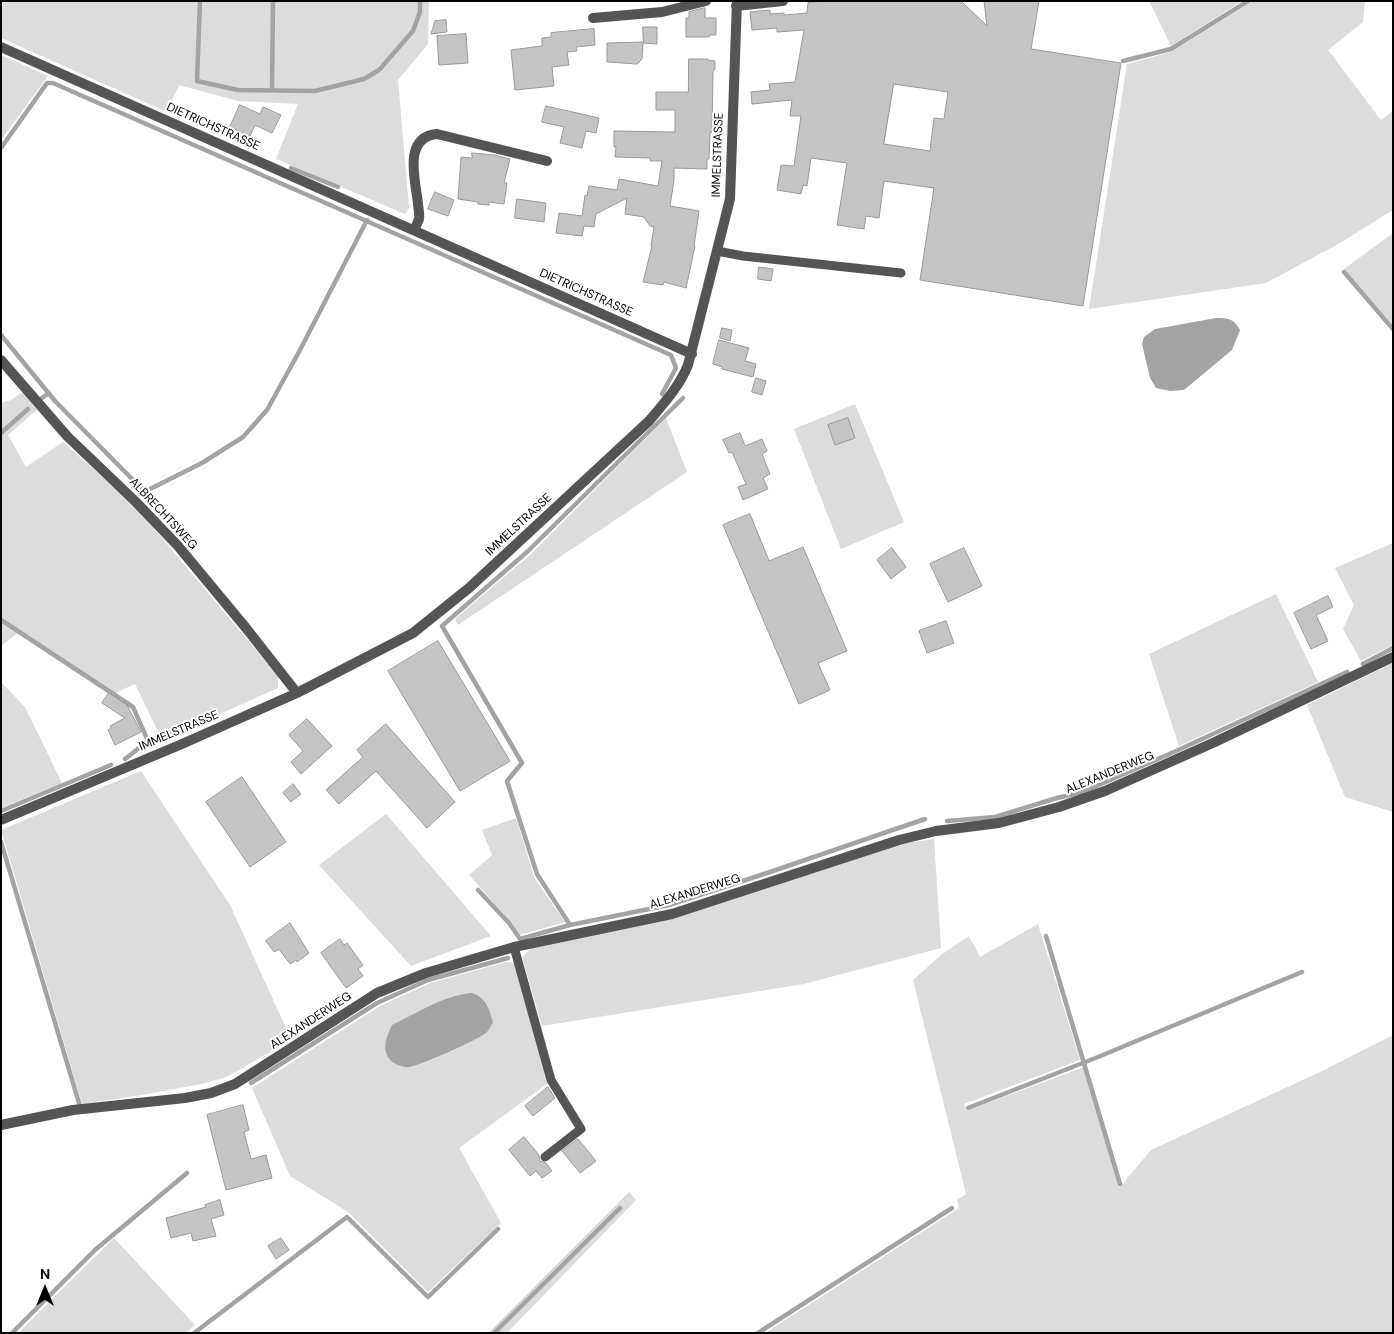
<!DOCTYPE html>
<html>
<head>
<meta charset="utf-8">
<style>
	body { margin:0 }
	#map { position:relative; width:1394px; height:1334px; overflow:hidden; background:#fff; font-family:"DM Sans",sans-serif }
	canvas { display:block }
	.frame { position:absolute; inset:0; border:2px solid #000; pointer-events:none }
	.north { position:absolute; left:20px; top:1264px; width:50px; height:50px; -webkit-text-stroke:4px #fff; paint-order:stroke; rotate:0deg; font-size:14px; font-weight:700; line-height:20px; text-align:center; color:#000 }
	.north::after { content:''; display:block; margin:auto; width:18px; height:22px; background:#000; clip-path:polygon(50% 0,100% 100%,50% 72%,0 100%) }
</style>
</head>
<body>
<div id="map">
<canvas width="1394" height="1334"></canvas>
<div class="frame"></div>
<div class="north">N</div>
</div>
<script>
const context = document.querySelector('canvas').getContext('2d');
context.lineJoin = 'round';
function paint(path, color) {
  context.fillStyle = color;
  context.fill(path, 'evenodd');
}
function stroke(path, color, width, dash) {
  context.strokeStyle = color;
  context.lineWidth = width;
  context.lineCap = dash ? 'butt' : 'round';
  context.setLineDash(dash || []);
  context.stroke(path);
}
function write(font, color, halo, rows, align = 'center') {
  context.font = font + ' "DM Sans",sans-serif';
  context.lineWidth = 4;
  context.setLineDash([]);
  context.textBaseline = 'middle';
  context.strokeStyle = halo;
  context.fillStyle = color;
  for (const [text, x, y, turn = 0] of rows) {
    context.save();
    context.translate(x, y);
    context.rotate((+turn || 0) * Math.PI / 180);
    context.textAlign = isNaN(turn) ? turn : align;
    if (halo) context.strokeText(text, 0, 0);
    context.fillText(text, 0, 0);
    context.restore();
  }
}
paint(new Path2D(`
	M1 1H429L428 44 398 80 409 208 405 214 276 159 298 104 238 101 179 85 167 112 1 38Z
	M1149 1H1242L1171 46Z
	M1253 1H1365L1363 22 1328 50 1381 120 1393 111V210L1340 243 1266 283 1089 309 1127 64 1171 52Z
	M1 55 48 76 1 140Z
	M1393 233V325L1344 269Z
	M22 392 38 409 8 435 26 467 63 442 134 505 278 676V688L162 740 135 684 113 694 18 633 1 646V403L11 400Z
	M855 404 904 522 841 549 794 429Z
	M666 418 687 472 458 625 455 619 531 554Z
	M1393 543V645L1361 661 1343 629 1354 605 1335 568Z
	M1276 594 1318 682 1179 746 1149 654Z
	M1393 663V812L1345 797 1307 705Z
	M1 682 25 707 62 783 1 808Z
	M141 771 230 905 291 1039 243 1068 226 1077 206 1083 142 1095 82 1104 1 830Z
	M386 814 491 936 411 966 319 865Z
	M516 818 535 879 565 922 520 935 511 922 469 875 492 855 482 830Z
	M934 839 941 948 804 984 542 1026 522 957 534 946 582 938 899 844Z
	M1038 924 1080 1060 964 1104 966 1111 1084 1067 1119 1188 1151 1150 1320 1072 1393 1035V1333H765L959 1208 957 1200 966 1194 913 980 941 955 969 936 980 957Z
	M506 962 515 963 547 1084 459 1148 501 1223 428 1292 348 1212 290 1176 252 1088 380 1006 430 983Z
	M629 1192 636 1200 507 1333H488Z
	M114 1238 195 1325 186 1333H19L22 1329Z`), '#dcdcdc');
paint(new Path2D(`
	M1216 318C1229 318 1234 319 1240 330L1232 350 1184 390 1170 391 1156 388 1150 378 1142 344 1144 337 1155 329Z
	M472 993C486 998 489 1008 493 1022 491 1025 490 1029 487 1032 480 1039 419 1066 409 1067 404 1068 398 1065 394 1063 380 1054 386 1037 392 1025 417 1013 444 995 472 993Z`), '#a3a3a3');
stroke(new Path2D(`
	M200 1 197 81 238 90 315 91 364 79 379 70 413 31 420 12V1
	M1123 61 1171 49 1248 1
	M272 90 273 1
	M1 148 47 83H53L671 355 676 368 662 394
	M291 168 338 187
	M1344 272 1393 329
	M1 335 55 401 138 485 144 490H148L202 463 243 437 267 410 300 350 367 220
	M42 398 49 393
	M1 433 28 409
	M1 620 133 707 148 741 125 759
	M1363 664 1393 648
	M1 811 111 765
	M947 821 995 817 1057 798 1083 792 1176 751 1347 672
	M1 842 79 1103
	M478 890 509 923 520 939 570 925 669 905 767 873 925 819
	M570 925 537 874 507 781 522 763 442 626 527 552 683 398
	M1046 936 1120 1184
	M251 1083 377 1003 428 980 508 958
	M968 1108 1098 1057 1302 972
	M12 1333 95 1250 187 1173
	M194 1333 347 1217 428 1297 498 1229
	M494 1333 620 1208
	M758 1333 952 1208`), '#a3a3a3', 4.5);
const building = new Path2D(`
	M824 1H961L987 26 984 1H1039L1031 49 1121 63 1083 306 920 280 934 188 884 181 879 218 866 216 864 229 837 225 847 163 811 158 807 186 803 185 801 194 777 190 781 165 794 166 801 116H790L792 100 752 104 751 92 770 90 769 84 795 82 804 30 777 32V28L752 30 750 12 770 10V14L784 13V15L807 13 808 3ZM894 84 948 92 944 119 934 118 930 151 884 144Z
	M705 8V18H716V35H709V37H686V18H689V12Z
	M446 20 447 32 431 34 435 21Z
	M643 27H657V44L643 43 642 59 637 64 607 62V43L643 42Z
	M594 29 595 45 576 47 577 51 567 52 569 65 552 67 554 86 515 90 511 50 542 46V38L551 37V33Z
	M466 34 468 63 439 65 437 36Z
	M689 59H708V60L715 61V69L713 71 712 132H710L709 159H707V169L674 168V180L670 206 699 211 694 246H695L686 288 664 282 663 285 643 282 652 246H651L654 227 650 226 644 217 625 214 627 198 596 214 594 227 584 226 582 236 556 233 559 213 582 216 585 195 587 196 589 186 617 190 619 179 658 186 662 161H650V158L615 157 616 147H614V131L675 132V110H656V92H688Z
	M240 105 260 114 263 107 281 115 272 133 255 125 250 136 230 127Z
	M546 106 599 118 596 133 586 131 582 148 560 143 564 127 542 122Z
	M472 153 494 155 510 159 504 183H507L504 204 489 202V205L478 204V202L458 199 461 157 472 158Z
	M435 192 454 200 448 216 428 209Z
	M517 199 546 203 544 222 515 218Z
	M759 267 773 269 771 281 758 279Z
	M722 328 732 330 730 341 720 338Z
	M719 340 749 348 745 361 756 364 753 377 722 369V367L713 364Z
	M756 378 766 381 762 395 752 392Z
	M848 418 855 438 835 445 828 425Z
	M740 433 745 446 762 439 767 451 762 454 770 474 763 478 768 489 743 500 738 487 746 484 732 452 729 453 723 440Z
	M750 514 769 561 803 547 847 651 818 663 830 690 799 704 723 525Z
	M892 548 906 567 891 579 877 560Z
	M964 548 982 586 948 602 930 564Z
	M1328 596 1333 607 1316 615 1328 641 1311 649 1294 613Z
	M946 621 954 643 927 653 919 631Z
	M438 641 510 761 460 791 388 671Z
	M109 693 127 705 141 732 115 745 108 730 111 728 110 726 125 718 102 703Z
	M307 719 332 746 301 774 291 762 303 751 289 735Z
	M386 724 455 802 427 828 376 771 339 804 326 790 363 757 357 750Z
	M242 777 286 842 250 867 206 802Z
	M293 784 301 794 291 802 283 793Z
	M290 923 309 953 297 962 296 960 290 964 279 949 274 952 266 941Z
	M340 939 344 945 347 943 363 965 358 969 363 976 346 988 321 953Z
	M548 1087 555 1098 533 1116 525 1106Z
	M243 1105 249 1130 244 1132 251 1159 266 1155 272 1178 226 1190 207 1115Z
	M524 1137 539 1155 540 1161 546 1163 552 1171 542 1178 536 1171 530 1176 509 1150Z
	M578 1139 596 1161 580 1173 562 1151Z
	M220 1200 224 1215 211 1219 216 1236 193 1241 191 1233 171 1238 166 1218 206 1207 205 1205Z
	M281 1238 289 1250 276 1259 268 1246Z`);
paint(building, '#c4c4c4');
stroke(building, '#999', 1);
stroke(new Path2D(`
	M717 251 743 256 901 273
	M514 947 551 1080 581 1129 545 1157`), '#555', 9);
stroke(new Path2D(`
	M736 6 783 1
	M593 18 662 12 706 1
	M1 47 692 354
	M414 230C416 226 418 222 419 219 420 214 418 208 418 203 415 179 403 137 437 134L547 161
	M1 360 67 436 136 502 178 546 246 628 297 693
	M1 820 182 744 297 693 413 633 469 588 649 421C664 403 679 387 688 365L730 199 737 1
	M1 1125 73 1110 185 1098 211 1093 235 1084 377 993 426 973 514 947 672 914 899 840 936 831 999 823 1059 807 1105 791 1215 742 1393 657`), '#555', 10);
write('12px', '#000', '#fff', [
	["DIETRICHSTRASSE",213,127,24],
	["IMMELSTRASSE",718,155,-88],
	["DIETRICHSTRASSE",586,293,24],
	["ALBRECHTSWEG",163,514,47],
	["IMMELSTRASSE",519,525,-43],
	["IMMELSTRASSE",179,731,-23],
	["ALEXANDERWEG",1110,773,-22],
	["ALEXANDERWEG",695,892,-17],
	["ALEXANDERWEG",311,1021,-33]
]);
</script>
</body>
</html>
